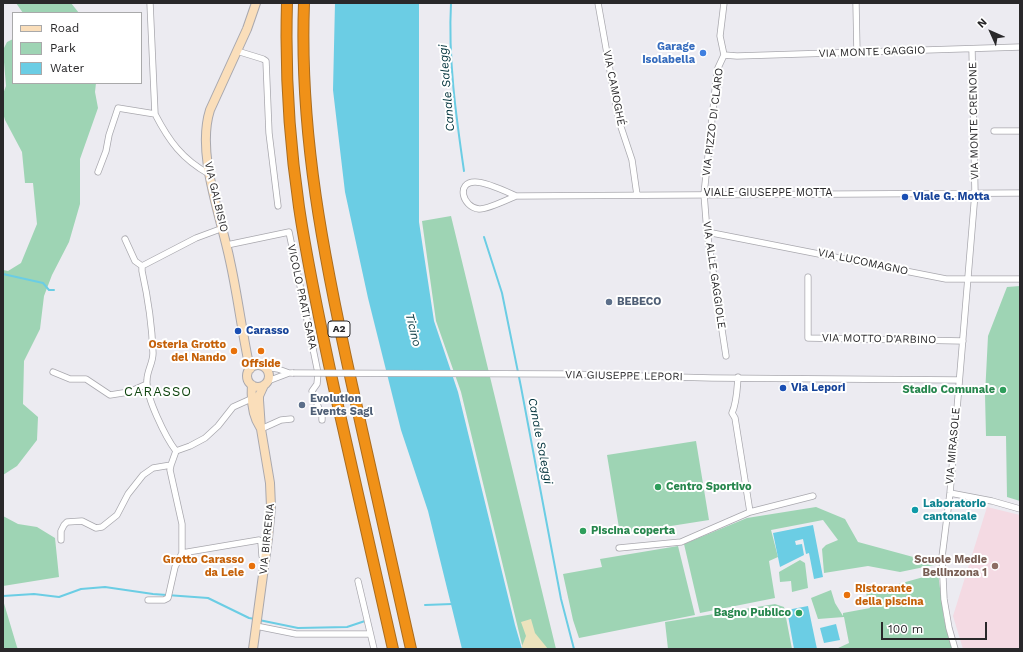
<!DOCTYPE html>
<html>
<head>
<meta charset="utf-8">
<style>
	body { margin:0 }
	#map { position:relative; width:1023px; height:652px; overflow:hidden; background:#ecebf1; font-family:"Work Sans",sans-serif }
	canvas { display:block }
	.frame { position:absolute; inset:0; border:4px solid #29282a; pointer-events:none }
	.legend { position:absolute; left:12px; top:12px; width:130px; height:72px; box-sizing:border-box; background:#fff; border:1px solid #a9a9aa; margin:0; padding:5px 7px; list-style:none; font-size:12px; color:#29282a }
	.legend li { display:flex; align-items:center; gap:8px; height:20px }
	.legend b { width:20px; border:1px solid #a9a9aa }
	.north { position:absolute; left:971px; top:12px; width:40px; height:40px; -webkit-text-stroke:3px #fff; paint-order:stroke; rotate:315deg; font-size:11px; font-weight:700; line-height:16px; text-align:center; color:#29282a }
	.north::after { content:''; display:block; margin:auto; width:14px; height:18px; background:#29282a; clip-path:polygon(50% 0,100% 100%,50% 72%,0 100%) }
	.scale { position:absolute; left:881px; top:622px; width:106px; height:18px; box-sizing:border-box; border:2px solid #29282a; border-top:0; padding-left:5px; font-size:12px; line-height:14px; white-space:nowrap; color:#29282a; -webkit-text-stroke:3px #fff; paint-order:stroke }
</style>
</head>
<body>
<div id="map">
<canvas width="1023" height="652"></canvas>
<div class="frame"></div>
<ul class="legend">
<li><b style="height:5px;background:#fadeba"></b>Road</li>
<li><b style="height:11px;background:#9ed4b4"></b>Park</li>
<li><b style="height:11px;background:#6bcde4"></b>Water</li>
</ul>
<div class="north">N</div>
<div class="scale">100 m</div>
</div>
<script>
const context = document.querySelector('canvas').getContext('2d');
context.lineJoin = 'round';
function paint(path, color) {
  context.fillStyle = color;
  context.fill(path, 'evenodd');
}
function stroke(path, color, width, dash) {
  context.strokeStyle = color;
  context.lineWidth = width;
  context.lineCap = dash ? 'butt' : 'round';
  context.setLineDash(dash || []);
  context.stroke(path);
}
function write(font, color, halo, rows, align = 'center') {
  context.font = font + ' "Work Sans",sans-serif';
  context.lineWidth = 4;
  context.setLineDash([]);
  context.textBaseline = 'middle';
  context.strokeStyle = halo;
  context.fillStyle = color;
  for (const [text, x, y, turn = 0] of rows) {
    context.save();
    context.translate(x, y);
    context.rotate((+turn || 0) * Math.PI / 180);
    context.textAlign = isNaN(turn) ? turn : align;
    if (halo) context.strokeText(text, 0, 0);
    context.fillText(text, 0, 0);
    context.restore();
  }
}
paint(new Path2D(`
	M987 507 1020 515V649H963L953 616Z`), '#f4dae3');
paint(new Path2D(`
	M16 3H71L79 13H23Z
	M13 39V83H96L95 92 98 108 80 159V204L69 242 52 275 44 296 40 329 24 361 23 404 38 417 37 440 17 466 3 475V270L8 271 21 263 37 224 33 183H25L22 152 5 120 3 113V94L6 86 3 50 7 42Z
	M451 216 556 649H523L461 392 436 321 422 221Z
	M1020 286V501L1007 497 1006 436H986L985 395 988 336 1007 287Z
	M696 441 709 520 620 534 607 455Z
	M816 507 845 519 858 542 939 564 900 572 868 566 824 573 822 549 826 545 838 540 823 520 771 530 778 557 769 561 775 598 700 613 684 544 747 518Z
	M3 516 18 524 37 527 55 538 59 577 3 586Z
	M678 546 695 615 579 638 573 620 563 574 602 567 600 559Z
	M800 560 805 563 808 588 792 592 791 581 780 582 779 572Z
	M938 573 944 619 952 649H836L849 643 844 617 818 619 811 598 831 590 835 603 843 616V613L870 608 866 593Z
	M3 600 17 647 18 649H3Z
	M775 604 784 607 792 649H668L665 622Z`), '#9ed4b4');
paint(new Path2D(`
	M531 619 535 633 548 649H523L522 646 526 636 521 622Z`), '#ece3bd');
paint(new Path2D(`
	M335 3H419V222L434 321 458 392 515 625 522 649H462L428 511 401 430 368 298 345 192 333 90Z
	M813 525 823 577 814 579 809 553 806 554 803 539 795 541 796 545 802 544 804 555 780 567 773 533Z
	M808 606 817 649H794L787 610Z
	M836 624 840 640 824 643 820 628Z`), '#6bcde4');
stroke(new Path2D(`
	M451 3C448 59 456 116 464 171
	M484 237 502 293 521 387 561 599 574 649
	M3 274 43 283 49 290H54
	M3 596 34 594 59 597 81 589 105 587 153 594 208 598 249 618 255 619
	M425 605 452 604
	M259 620 298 628 347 627 365 621`), '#6bcde4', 2);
const street = new Path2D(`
	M150 3 155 114C169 141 182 159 209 174
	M598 3 619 121 632 160 637 195
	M724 3 720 36 724 55 718 68 716 81 704 194 707 232 726 356
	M856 3 857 53
	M237 51 263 59 266 61 269 133 278 206
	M724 55 737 56 1020 47
	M994 131H1020
	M98 172 106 151 109 135 118 108 155 114
	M516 196C509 199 486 210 479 209 462 207 456 182 475 182 487 182 505 191 516 196L1020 193
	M707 232 946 279H1020
	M125 239 135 261 142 266
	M227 245 289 232 318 373 317 384 312 391 322 416V420
	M808 277V338L963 341
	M266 367 278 369 289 373
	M53 372 70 379H86L110 395 129 392 147 384
	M567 374 712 378 959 380
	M738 377C737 390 737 402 732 413L735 418 750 512 813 496
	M268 381 289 373H293
	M261 429 281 420 291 419
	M176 451 190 446 205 438 218 426 233 407 253 398
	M950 493 992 501 1020 509
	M61 540V531L64 525 67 522 82 521 96 528 102 527 117 515 128 494 143 475 153 468 171 465
	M619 548 681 542 750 512
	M182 553 259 540 261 542 262 556 265 559
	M358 581 374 649
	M148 600H164L168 598 175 567 182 553V524L170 470 171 465 176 451C166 438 145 396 147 380 147 371 153 363 153 353 152 325 148 298 142 271V266L196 238 223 228
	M256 626 296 634H370
	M955 649 949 628 944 599 942 557 950 493 975 193 972 49`);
const secondary = new Path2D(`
	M247 376a11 11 0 1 1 22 0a11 11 0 1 1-22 0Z
	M250 369C242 333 238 297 230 261 221 216 196 154 210 110L247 29 256 3
	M252 385C251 399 252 415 260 427
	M253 649 268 538 271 507 270 483 261 429 259 400V396L264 385`);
const highway = new Path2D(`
	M287 3C285 71 289 139 299 207 308 268 321 328 334 388 353 475 373 562 393 649
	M304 3C299 134 324 258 352 385 371 473 391 561 411 649`);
stroke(street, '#a9a8ae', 7);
stroke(secondary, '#a9a8ae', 10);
stroke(highway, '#aa6c1e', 12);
stroke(street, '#fff', 5.5);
stroke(secondary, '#fadeba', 8);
stroke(highway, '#f09118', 10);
const streetBridge = new Path2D(`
	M293 373 567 374`);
stroke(streetBridge, '#a9a8ae', 7, []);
stroke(streetBridge, '#fff', 5.5);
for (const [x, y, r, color] of [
	[703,53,4,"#3f7fe0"],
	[905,197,4,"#1a4fb4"],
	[609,302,4,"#5c6f8a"],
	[238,331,4,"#1a4fb4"],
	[234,351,4,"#e8710a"],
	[261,351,4,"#e8710a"],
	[783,388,4,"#1a4fb4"],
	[1003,390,4,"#2e9e5b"],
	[302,405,4,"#5c6f8a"],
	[658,487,4,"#2e9e5b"],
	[915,510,4,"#0f9aa8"],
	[583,531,4,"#2e9e5b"],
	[252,566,4,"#e8710a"],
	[995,566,4,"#8d6e63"],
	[847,595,4,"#e8710a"],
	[799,613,4,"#2e9e5b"]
]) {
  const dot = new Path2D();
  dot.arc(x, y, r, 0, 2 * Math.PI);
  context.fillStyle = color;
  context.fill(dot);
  stroke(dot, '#fff', 1.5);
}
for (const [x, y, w] of [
	[339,329,22]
]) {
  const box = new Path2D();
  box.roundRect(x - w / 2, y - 8, w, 16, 3);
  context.fillStyle = '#fff';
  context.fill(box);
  stroke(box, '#29282a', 1);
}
write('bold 10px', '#29282a', null, [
	["A2",339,329]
]);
write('bold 11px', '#366cbe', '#fff', [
	["Garage",695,47],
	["Isolabella",695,60]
], 'right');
write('11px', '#29282a', '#fff', [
	["VIA MONTE GAGGIO",872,52,-2],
	["VIA CAMOGHÉ",614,88,79],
	["VIA MONTE CRENONE",974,121,-91],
	["VIA PIZZO DI CLARO",713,122,-83],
	["VIALE GIUSEPPE MOTTA",768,193],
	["VIA GALBISIO",216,197,77],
	["VIA LUCOMAGNO",863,262,12],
	["VIA ALLE GAGGIOLE",714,275,82],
	["VICOLO PRATI SARA",302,297,78],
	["VIA MOTTO D'ARBINO",879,339,1],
	["VIA GIUSEPPE LEPORI",624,376,1],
	["VIA MIRASOLE",953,446,-85],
	["VIA BIRRERIA",267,539,-84]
]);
write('bold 11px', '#164399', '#fff', [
	["Viale G. Motta",913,197],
	["Carasso",246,331],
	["Via Lepori",791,388]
], 'left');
write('bold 11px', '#4e5e75', '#fff', [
	["BEBECO",617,302],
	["Evolution",310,399],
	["Events Sagl",310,412]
], 'left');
write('bold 11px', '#c56008', '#fff', [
	["Osteria Grotto",226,345],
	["del Nando",226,358],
	["Offside",261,364,"center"],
	["Grotto Carasso",244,560],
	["da Lele",244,573],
	["Ristorante",855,589,"left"],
	["della piscina",855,602,"left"]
], 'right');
write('bold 11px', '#27864d', '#fff', [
	["Stadio Comunale",995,390],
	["Centro Sportivo",666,487,"left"],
	["Piscina coperta",591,531,"left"],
	["Bagno Publico",791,613]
], 'right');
write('bold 11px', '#0d838f', '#fff', [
	["Laboratorio",923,504],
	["cantonale",923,517]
], 'left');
write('bold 11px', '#785e54', '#fff', [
	["Scuole Medie",987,560],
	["Bellinzona 1",987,573]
], 'right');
write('italic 12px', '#03343d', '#fff', [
	["Canale Saleggi",447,88,-95],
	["Ticino",413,330,76],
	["Canale Saleggi",540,441,79]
]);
context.letterSpacing = '1px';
write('13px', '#104510', '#fff', [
	["CARASSO",158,392]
]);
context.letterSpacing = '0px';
</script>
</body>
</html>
